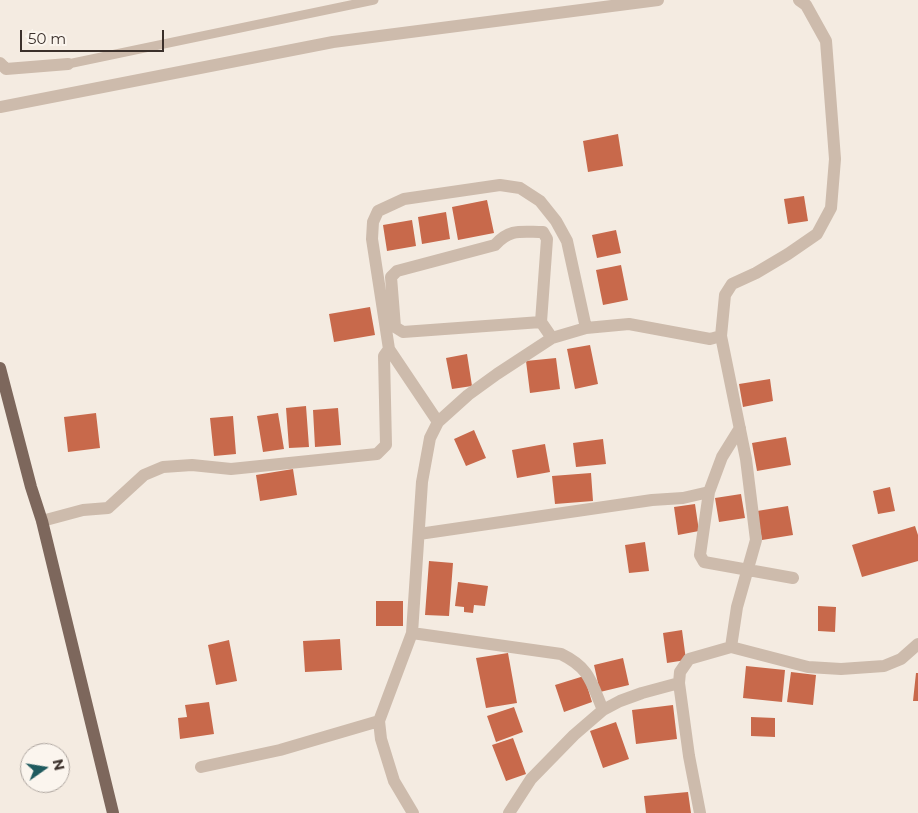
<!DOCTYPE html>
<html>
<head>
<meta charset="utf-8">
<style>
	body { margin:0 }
	#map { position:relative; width:918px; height:813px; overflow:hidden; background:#f4ebe1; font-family:Montserrat,sans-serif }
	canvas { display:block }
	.north { position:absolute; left:20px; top:743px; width:50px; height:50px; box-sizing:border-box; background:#fbf5ee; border:1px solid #aea6a0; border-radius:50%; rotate:77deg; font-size:14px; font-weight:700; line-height:20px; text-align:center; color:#3b302b }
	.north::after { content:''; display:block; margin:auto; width:18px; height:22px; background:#1f5a5e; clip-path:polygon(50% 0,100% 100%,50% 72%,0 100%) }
	.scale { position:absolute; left:20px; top:30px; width:144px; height:22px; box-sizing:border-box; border:2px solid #3b302b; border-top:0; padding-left:6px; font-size:15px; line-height:18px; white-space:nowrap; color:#3b302b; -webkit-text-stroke:4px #fbf5ee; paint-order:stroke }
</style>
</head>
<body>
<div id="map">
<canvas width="918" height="813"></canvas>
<div class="north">N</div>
<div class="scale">50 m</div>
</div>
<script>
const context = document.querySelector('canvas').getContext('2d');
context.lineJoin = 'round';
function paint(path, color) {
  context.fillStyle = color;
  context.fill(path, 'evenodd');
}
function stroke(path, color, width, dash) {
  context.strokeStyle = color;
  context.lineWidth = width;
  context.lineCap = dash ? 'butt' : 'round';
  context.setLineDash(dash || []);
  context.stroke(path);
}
paint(new Path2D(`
	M618 134 623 166 588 172 583 141Z
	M804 196 808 221 788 224 784 199Z
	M487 200 494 233 458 240 452 207Z
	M446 212 450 239 422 244 418 217Z
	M412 220 416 246 387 251 383 225Z
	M616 230 621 253 597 258 592 235Z
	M621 265 628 300 603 305 596 270Z
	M370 307 375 335 334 342 329 314Z
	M590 345 598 384 575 389 567 349Z
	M467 354 472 386 452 389 446 358Z
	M556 358 560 389 530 393 526 361Z
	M770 379 773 401 743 407 739 384Z
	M306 406 309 447 289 448 286 408Z
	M338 408 341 445 315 447 313 410Z
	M96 413 100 448 68 452 64 417Z
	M278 413 284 449 263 452 257 416Z
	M233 416 236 454 214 456 210 418Z
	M474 430 486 458 466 466 454 439Z
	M786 437 791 465 757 471 752 443Z
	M603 439 606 464 576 467 573 443Z
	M545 444 550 472 517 478 512 450Z
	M293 469 297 495 260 501 256 475Z
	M591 473 593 501 555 504 552 476Z
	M890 487 895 511 878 514 873 491Z
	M741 494 745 518 719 522 715 498Z
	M695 504 699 531 678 535 674 507Z
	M788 506 793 535 762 540 757 511Z
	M915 526 918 535V561L862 577 852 545Z
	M645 542 649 571 629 573 625 545Z
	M429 561 453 563 449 616 425 615Z
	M458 582 488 586 485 606 474 605 473 613 464 612V607L455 606Z
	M376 601H403V626H376Z
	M818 606 836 607 835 632 818 631Z
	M682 630 686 660 667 663 663 633Z
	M340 639 342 670 305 672 303 641Z
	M229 640 237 681 216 685 208 645Z
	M508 653 517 703 486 708 476 658Z
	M623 658 629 685 600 692 594 665Z
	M746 666 785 670 782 702 743 698Z
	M791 672 816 675 813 705 787 702Z
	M916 673H918V701H913Z
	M584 676 592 702 564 712 555 685Z
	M209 702 214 734 180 739 178 718 187 717 185 705Z
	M673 705 677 739 636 744 632 710Z
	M514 707 523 732 496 742 487 716Z
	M751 717 775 718V737L751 736Z
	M616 722 629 759 603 768 590 731Z
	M513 738 526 774 506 781 492 745Z
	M688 792 691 813H646L644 796Z`), '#c8694b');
stroke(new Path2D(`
	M68 64 374 0`), '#cdbbac', 9);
stroke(new Path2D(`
	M0 63 6 69 68 64
	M0 107 333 42 658 0
	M541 322 547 239 543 232C522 232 510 228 495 245L397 271 391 277 395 327 403 332 541 322 552 338
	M389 349 372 239 373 222 378 211 404 199 500 185 520 188 540 201 556 221 567 241 586 328
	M709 492 700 555 704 562 793 578
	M42 521 83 510 108 508 144 475 163 467 192 465 231 469 377 454 386 445 384 356 389 349 438 422
	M419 534 652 500 683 498 709 492 722 457 740 428
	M412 633 561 654C590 668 591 682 603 710
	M731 647 737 607 756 540 746 459 721 336 725 295 732 284 756 273 788 254 817 234 831 208 835 159 826 41 806 5 799 0
	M201 767 280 750 379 721
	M413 813 394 781 381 739 379 721 412 633 422 482 430 438 438 422 468 395 497 374 552 338 586 328 629 324 710 339 721 336
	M509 813 531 779 574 735 603 710 620 701 642 693 679 683
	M700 813 689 756 679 683 680 672 689 659 731 647 808 667 841 669 884 666 901 659 918 644`), '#cdbbac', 12);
stroke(new Path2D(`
	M0 368 31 487 42 521 113 813`), '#7d675c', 12);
</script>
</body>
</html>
